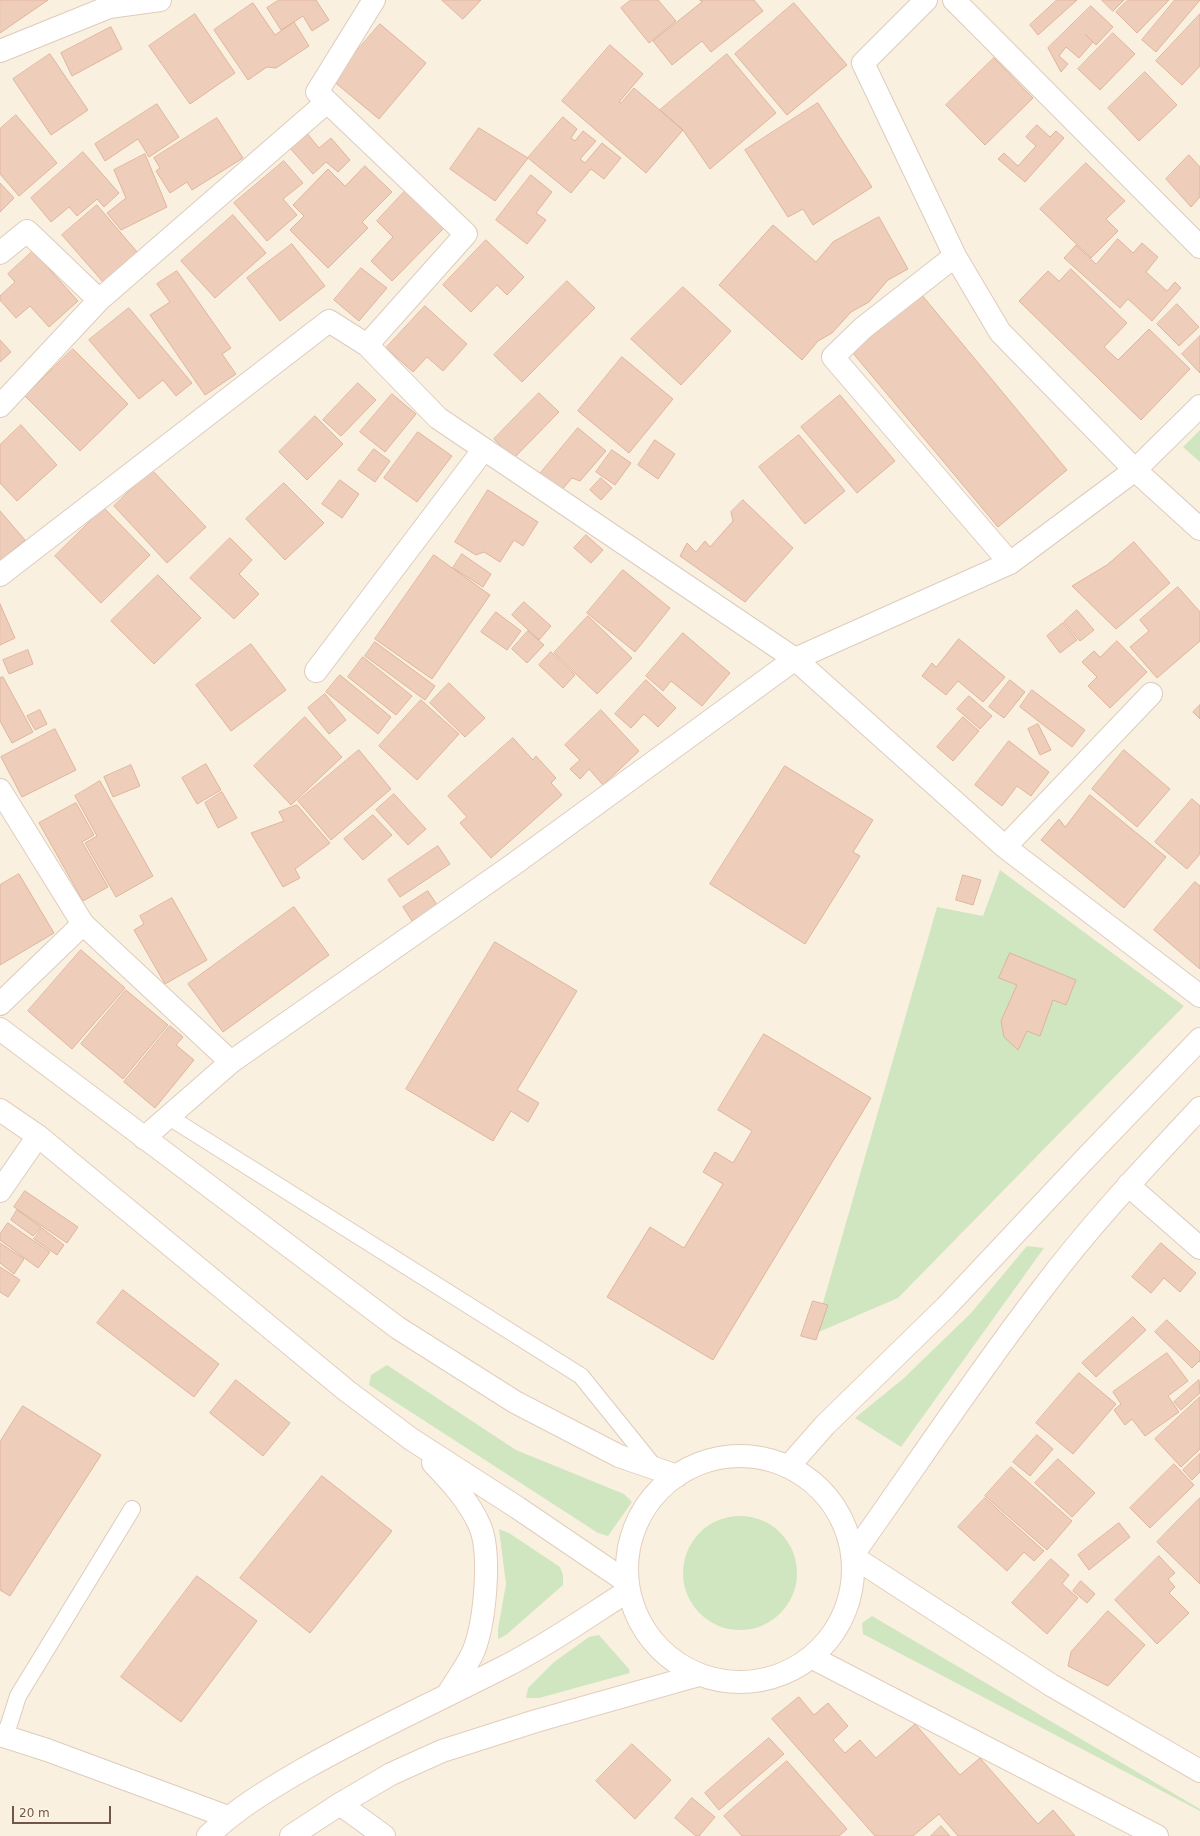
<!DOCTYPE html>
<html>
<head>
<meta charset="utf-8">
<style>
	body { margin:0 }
	#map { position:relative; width:1200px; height:1836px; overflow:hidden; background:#faf0e0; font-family:"DejaVu Sans",sans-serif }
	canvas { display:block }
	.scale { position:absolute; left:12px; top:1806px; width:99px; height:18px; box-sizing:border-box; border:2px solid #6f5649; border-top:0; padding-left:5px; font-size:12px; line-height:14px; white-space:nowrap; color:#6f5649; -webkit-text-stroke:3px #fef4e6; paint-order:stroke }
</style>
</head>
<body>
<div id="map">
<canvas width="1200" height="1836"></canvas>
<div class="scale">20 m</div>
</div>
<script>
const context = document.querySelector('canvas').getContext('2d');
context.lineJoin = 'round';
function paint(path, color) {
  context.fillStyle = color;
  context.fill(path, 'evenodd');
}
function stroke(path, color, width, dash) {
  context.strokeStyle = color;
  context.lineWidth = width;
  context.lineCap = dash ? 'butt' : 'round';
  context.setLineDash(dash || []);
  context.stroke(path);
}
paint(new Path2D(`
	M1200 430V462L1183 447Z
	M1000 870 1184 1006 898 1298 814 1334 937 907 983 916Z
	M1027 1246 1044 1248 901 1447 855 1418 904 1378 971 1313Z
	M387 1365 516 1450 624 1494 632 1502 608 1536 598 1533 369 1385 371 1375Z
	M683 1573a57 57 0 1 1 114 0a57 57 0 1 1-114 0Z
	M499 1529 509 1533 560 1567 563 1575V1585L506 1635 498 1639V1629L506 1584Z
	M872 1616 1200 1809V1811L863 1634 862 1623Z
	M599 1635 629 1669 630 1673 539 1698H526L528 1688 554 1662 589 1637Z`), '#d0e6c0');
const building = new Path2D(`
	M0 0H48L0 33Z
	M279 0H316L329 20 312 31 303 16 281 30 267 8Z
	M442 0H481L463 19Z
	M631 0H658L676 21 649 43 621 8Z
	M700 0H754L763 11 711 52 702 41 672 65 653 41 702 2Z
	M1057 0H1077L1038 35 1030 25Z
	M1102 0H1124L1113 11Z
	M1128 0H1169L1137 33 1116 12Z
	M1175 0H1200L1156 52 1142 40Z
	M253 3 275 35 294 22 309 46 276 68 267 67 248 80 214 30Z
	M794 3 847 65 787 115 735 54Z
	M1091 6 1113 27 1096 45 1085 34 1093 42 1079 58 1066 47 1059 56 1068 64 1061 72 1048 48Z
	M195 14 235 73 190 104 149 46Z
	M1200 14V66L1182 85 1156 61Z
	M380 24 426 63 379 119 332 80Z
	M111 27 122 49 72 76 61 53Z
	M1113 33 1135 54 1100 90 1078 69Z
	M610 45 643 74 619 102 621 103 634 88 683 130 646 173 562 101Z
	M50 54 88 110 51 135 13 79Z
	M727 54 776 113 710 169 683 130 660 110Z
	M994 58 1033 98 985 145 946 105Z
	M1145 72 1177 105 1139 141 1108 108Z
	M818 103 872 187 813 225 803 209 788 217 745 150Z
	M157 104 179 137 149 157 138 139 105 161 95 144Z
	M16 115 57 163 19 196 0 174V129Z
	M563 117 577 129 571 138 575 141 583 131 596 141 580 159 585 163 602 143 621 158 604 179 591 169 571 193 528 158Z
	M217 118 243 158 192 190 187 182 170 193 156 171 160 168 154 158Z
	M1037 125 1050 137 1056 131 1064 138 1025 182 998 159 1004 153 1018 166 1036 146 1026 137Z
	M479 128 528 158 495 201 450 169Z
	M306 132 319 148 331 138 350 160 338 172 326 162 313 174 289 147Z
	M83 152 119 193 104 207 97 199 77 216 69 207 51 222 31 198Z
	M145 154 167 207 121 230 107 213 126 198 114 170Z
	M1189 155 1200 167V197L1191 207 1166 179Z
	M284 161 303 183 283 199 297 215 267 241 234 203Z
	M1086 163 1125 201 1106 219 1118 231 1091 258 1040 209Z
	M365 166 392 192 362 222 368 228 328 268 290 230 304 216 293 205 328 169 345 186Z
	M531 175 552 192 536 213 546 220 527 244 496 220Z
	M0 183 14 198 0 212Z
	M405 191 444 228 392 281 371 261 393 237 377 221Z
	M97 205 138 253 103 282 62 235Z
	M233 215 266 253 215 298 181 261Z
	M879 217 908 269 888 280 869 302 851 312 832 333 818 341 802 360 719 285 773 225 816 262 833 242Z
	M1118 239 1133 253 1142 243 1158 257 1146 272 1167 291 1175 282 1181 288 1152 321 1128 299 1120 308 1064 258 1076 245 1096 264Z
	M486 240 524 277 507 295 497 285 471 312 443 285Z
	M292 244 325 286 280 321 247 278Z
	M33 251 78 301 49 327 30 306 16 318 0 300V296L15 282 8 274Z
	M361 268 387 288 359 321 334 300Z
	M1071 269 1127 323 1104 347 1118 360 1149 329 1190 369 1141 420 1019 301 1048 271 1059 281Z
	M177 271 231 348 222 354 236 374 205 395 150 315 170 302 157 284Z
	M567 281 595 308 522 382 494 355Z
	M683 287 731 331 681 385 631 339Z
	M921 294 1067 470 998 527 852 352Z
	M1177 304 1199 327 1179 346 1157 324Z
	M425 306 467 344 443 371 427 357 413 372 386 348Z
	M129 308 192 383 176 396 163 380 139 399 89 340Z
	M1200 336V373L1182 354Z
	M0 340 11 352 0 362Z
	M73 349 128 404 80 451 25 396Z
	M622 357 673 399 629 453 578 411Z
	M358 383 376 400 341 436 323 420Z
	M539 393 559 412 513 459 494 439Z
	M392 394 416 414 385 452 360 432Z
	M840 395 895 461 857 493 801 427Z
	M315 416 343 444 307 480 279 452Z
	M21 425 57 465 17 501 0 483V445Z
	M578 428 606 451 580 481 572 478 560 492 539 475Z
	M418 432 452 456 417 502 384 478Z
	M799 435 845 491 805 524 759 467Z
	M655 440 675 454 658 479 638 465Z
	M374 449 390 461 375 482 358 470Z
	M612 450 631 463 615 485 596 472Z
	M152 470 206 527 167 563 114 506Z
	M601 478 612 488 601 500 590 490Z
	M340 480 359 494 342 518 322 504Z
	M284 483 324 523 285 560 246 519Z
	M488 490 538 522 523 546 514 540 500 562 484 552 476 555 455 542Z
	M743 500 793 548 745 602 680 556 687 543 696 552 705 541 710 547 733 521 731 512Z
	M104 508 150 555 101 603 55 556Z
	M0 511 25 540 0 561Z
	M586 535 603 550 591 563 574 548Z
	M230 538 252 560 239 574 259 594 234 619 190 578Z
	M1134 542 1170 583 1116 629 1072 586 1107 565Z
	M462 554 491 574 483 587 453 568Z
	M434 555 490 595 432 679 375 639Z
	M623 570 670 608 635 652 587 613Z
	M158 575 201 618 154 664 111 621Z
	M1178 587 1200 612V641L1157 678 1130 647 1149 631 1140 620Z
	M524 602 551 626 539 640 512 615Z
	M0 604 15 638 0 645Z
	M1077 610 1094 630 1080 641 1064 622Z
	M496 612 521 631 507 650 481 632Z
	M588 616 632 658 597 694 554 653Z
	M1063 623 1077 640 1060 653 1047 636Z
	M528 631 544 645 527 663 512 649Z
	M683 633 730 673 702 706 671 681 663 691 646 676Z
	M959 639 1005 677 983 702 958 681 946 695 922 676 932 663 936 667Z
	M1117 641 1147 672 1110 708 1088 686 1097 677 1082 662 1094 651 1100 657Z
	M375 642 435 686 425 700 365 656Z
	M251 644 286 690 231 731 196 685Z
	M28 650 33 664 9 674 3 660Z
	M551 652 575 675 563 688 539 665Z
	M363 657 412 696 396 715 348 677Z
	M340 675 391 717 378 734 326 692Z
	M3 677 33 732 12 743 0 721V678Z
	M646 680 676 708 658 727 644 714 631 728 615 714Z
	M1010 680 1025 692 1004 718 989 707Z
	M449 683 485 718 465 737 430 703Z
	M1032 690 1085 730 1072 747 1020 707Z
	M325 694 346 720 329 734 308 708Z
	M969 696 992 716 980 729 957 709Z
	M421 700 459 734 417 780 379 746Z
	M1200 705V719L1193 712Z
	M40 710 47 724 35 730 27 716Z
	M601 710 639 751 603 785 589 769 580 779 570 769 580 760 565 745Z
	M305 717 342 757 291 805 254 766Z
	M963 717 979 731 953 761 937 747Z
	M1038 724 1051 750 1040 755 1028 729Z
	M55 729 76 770 22 797 1 757Z
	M513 738 533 760 536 756 556 778 551 783 562 795 491 858 460 823 467 817 448 796Z
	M1009 741 1049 772 1031 796 1017 786 1002 806 975 785Z
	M359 750 391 789 331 840 298 801Z
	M1124 750 1170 789 1137 827 1092 789Z
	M206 764 221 790 197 804 182 778Z
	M131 765 140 786 113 797 104 777Z
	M785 766 873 820 853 852 860 856 805 944 710 884Z
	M100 781 153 876 116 897 85 843 97 836 75 796Z
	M222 792 237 818 218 828 205 803Z
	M394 794 426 829 408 845 376 810Z
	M1090 795 1166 857 1124 908 1041 840 1059 819 1065 827Z
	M1192 799 1200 806V854L1187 869 1155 842Z
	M76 803 94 835 82 842 108 887 83 901 39 823Z
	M297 805 330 843 295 869 300 878 283 887 251 833 284 821 279 812Z
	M373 815 392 835 363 860 344 839Z
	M438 846 450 864 400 897 388 880Z
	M19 874 54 933 0 965V885Z
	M963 875 981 880 973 905 956 900Z
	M1195 882 1200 886V969L1154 930Z
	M428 891 437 905 412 921 403 907Z
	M172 898 207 960 165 984 134 930 144 924 140 916Z
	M294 907 329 955 223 1032 188 984Z
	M495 942 577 991 517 1090 539 1103 528 1122 511 1111 493 1141 406 1089Z
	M81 950 125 988 72 1049 28 1011Z
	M1010 953 1076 980 1066 1005 1053 1000 1040 1036 1027 1031 1018 1050 1004 1037 1001 1021 1017 985 999 978Z
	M126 990 168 1025 123 1079 81 1044Z
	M170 1026 183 1037 176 1045 194 1060 155 1108 124 1082Z
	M764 1034 871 1098 713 1360 607 1297 650 1227 684 1248 723 1184 703 1172 715 1152 733 1163 752 1131 718 1110Z
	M25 1191 78 1227 67 1243 14 1207Z
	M17 1210 41 1227 33 1236 11 1220Z
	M8 1223 50 1252 38 1268 0 1240V1234Z
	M42 1228 64 1245 57 1255 34 1239Z
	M0 1243 24 1259 14 1274 0 1263Z
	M1161 1243 1196 1273 1180 1292 1164 1278 1151 1293 1132 1277Z
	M0 1267 20 1280 8 1297 0 1292Z
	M123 1290 219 1364 194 1397 97 1323Z
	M813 1301 828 1305 816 1340 801 1336Z
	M1133 1317 1146 1330 1096 1377 1082 1363Z
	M1167 1320 1200 1352V1362L1199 1361 1192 1368 1155 1332Z
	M1167 1353 1188 1381 1168 1396 1179 1412 1145 1436 1132 1419 1125 1425 1114 1410 1121 1404 1113 1392Z
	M1079 1373 1116 1404 1073 1454 1036 1423Z
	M236 1380 290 1423 263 1456 210 1413Z
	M1199 1380 1200 1393 1181 1410 1174 1402Z
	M1200 1397V1449L1181 1467 1155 1439Z
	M23 1406 101 1455 10 1596 0 1590V1442Z
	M1037 1435 1053 1449 1030 1476 1013 1462Z
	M1200 1454V1472L1192 1480 1183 1470Z
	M1058 1459 1095 1493 1072 1517 1035 1483Z
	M1174 1464 1194 1485 1150 1528 1130 1508Z
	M1011 1467 1072 1521 1047 1550 985 1496Z
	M322 1476 392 1531 310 1633 240 1578Z
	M985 1498 1044 1551 1034 1561 1024 1552 1007 1571 958 1527Z
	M1200 1498V1584L1157 1542Z
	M1119 1523 1130 1537 1089 1570 1078 1555Z
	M1159 1556 1175 1573 1168 1579 1175 1587 1169 1593 1189 1613 1157 1644 1115 1600Z
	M1051 1559 1069 1575 1062 1584 1078 1598 1047 1634 1012 1603Z
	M197 1576 257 1621 181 1722 121 1677Z
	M1081 1581 1095 1594 1087 1603 1073 1591Z
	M1108 1611 1145 1645 1108 1686 1068 1666 1071 1652Z
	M799 1697 814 1715 828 1703 848 1726 833 1740 845 1753 860 1740 876 1758 915 1724 960 1775 980 1758 1038 1824 1053 1810 1075 1836H958L939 1814 913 1836H875L772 1719Z
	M769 1738 784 1754 719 1810 705 1793Z
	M632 1744 671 1780 635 1819 596 1781Z
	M787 1761 847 1829 839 1836H742L724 1816Z
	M692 1798 715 1817 699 1836H696L675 1818Z
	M941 1826 950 1836H931Z`);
paint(building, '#eeceba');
stroke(building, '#dfb49b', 1);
const service = new Path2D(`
	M169 1117 581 1376 656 1469
	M5 1737 18 1696 132 1509`);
const minor = new Path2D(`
	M374 0 317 92 466 234 367 345 438 418 795 659 1010 563 1135 470 1200 406
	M926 0 863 63 955 256 1000 332 1135 470 1200 529
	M0 51 109 7 160 0
	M0 253 27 231 99 300 327 102
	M955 256 863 328 833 357 1010 563
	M0 406 99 300
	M0 575 329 321 367 345
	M316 671 484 449
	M0 790 83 924 0 1004
	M1005 847 1151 694
	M83 924 231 1062
	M144 1138 231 1062 514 864 795 659 1005 847 1200 996
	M1128 1185 1200 1248
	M0 1191 38 1136
	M340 1804 384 1836`);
const tertiary = new Path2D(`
	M954 0 1200 247
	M0 1735 47 1750 228 1817`);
const secondary = new Path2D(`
	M0 1029 398 1328 515 1402 619 1456 677 1476
	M1200 1108C1146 1166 1091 1224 1043 1288 976 1375 916 1466 852 1556L1051 1685 1200 1771
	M0 1110 38 1136 347 1391 411 1439 518 1508 627 1582
	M627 1569a113 113 0 1 1 226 0a113 113 0 1 1-226 0Z
	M433 1463C451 1482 468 1500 479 1524 492 1551 485 1621 474 1650 468 1665 456 1680 448 1694
	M788 1467 825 1425 946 1307 1085 1159 1200 1039
	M811 1657 1157 1836
	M208 1836C237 1808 268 1790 302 1770 367 1733 435 1702 502 1668 546 1646 587 1617 628 1591
	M291 1836 340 1804 391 1774 442 1751 536 1721 699 1675`);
stroke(service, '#ddccbd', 18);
stroke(minor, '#ddccbd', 24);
stroke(tertiary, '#ddccbd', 24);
stroke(secondary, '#e2cdbc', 24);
stroke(service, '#fff', 16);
stroke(minor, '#fff', 22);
stroke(tertiary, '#fff', 22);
stroke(secondary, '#fff', 22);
</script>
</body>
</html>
